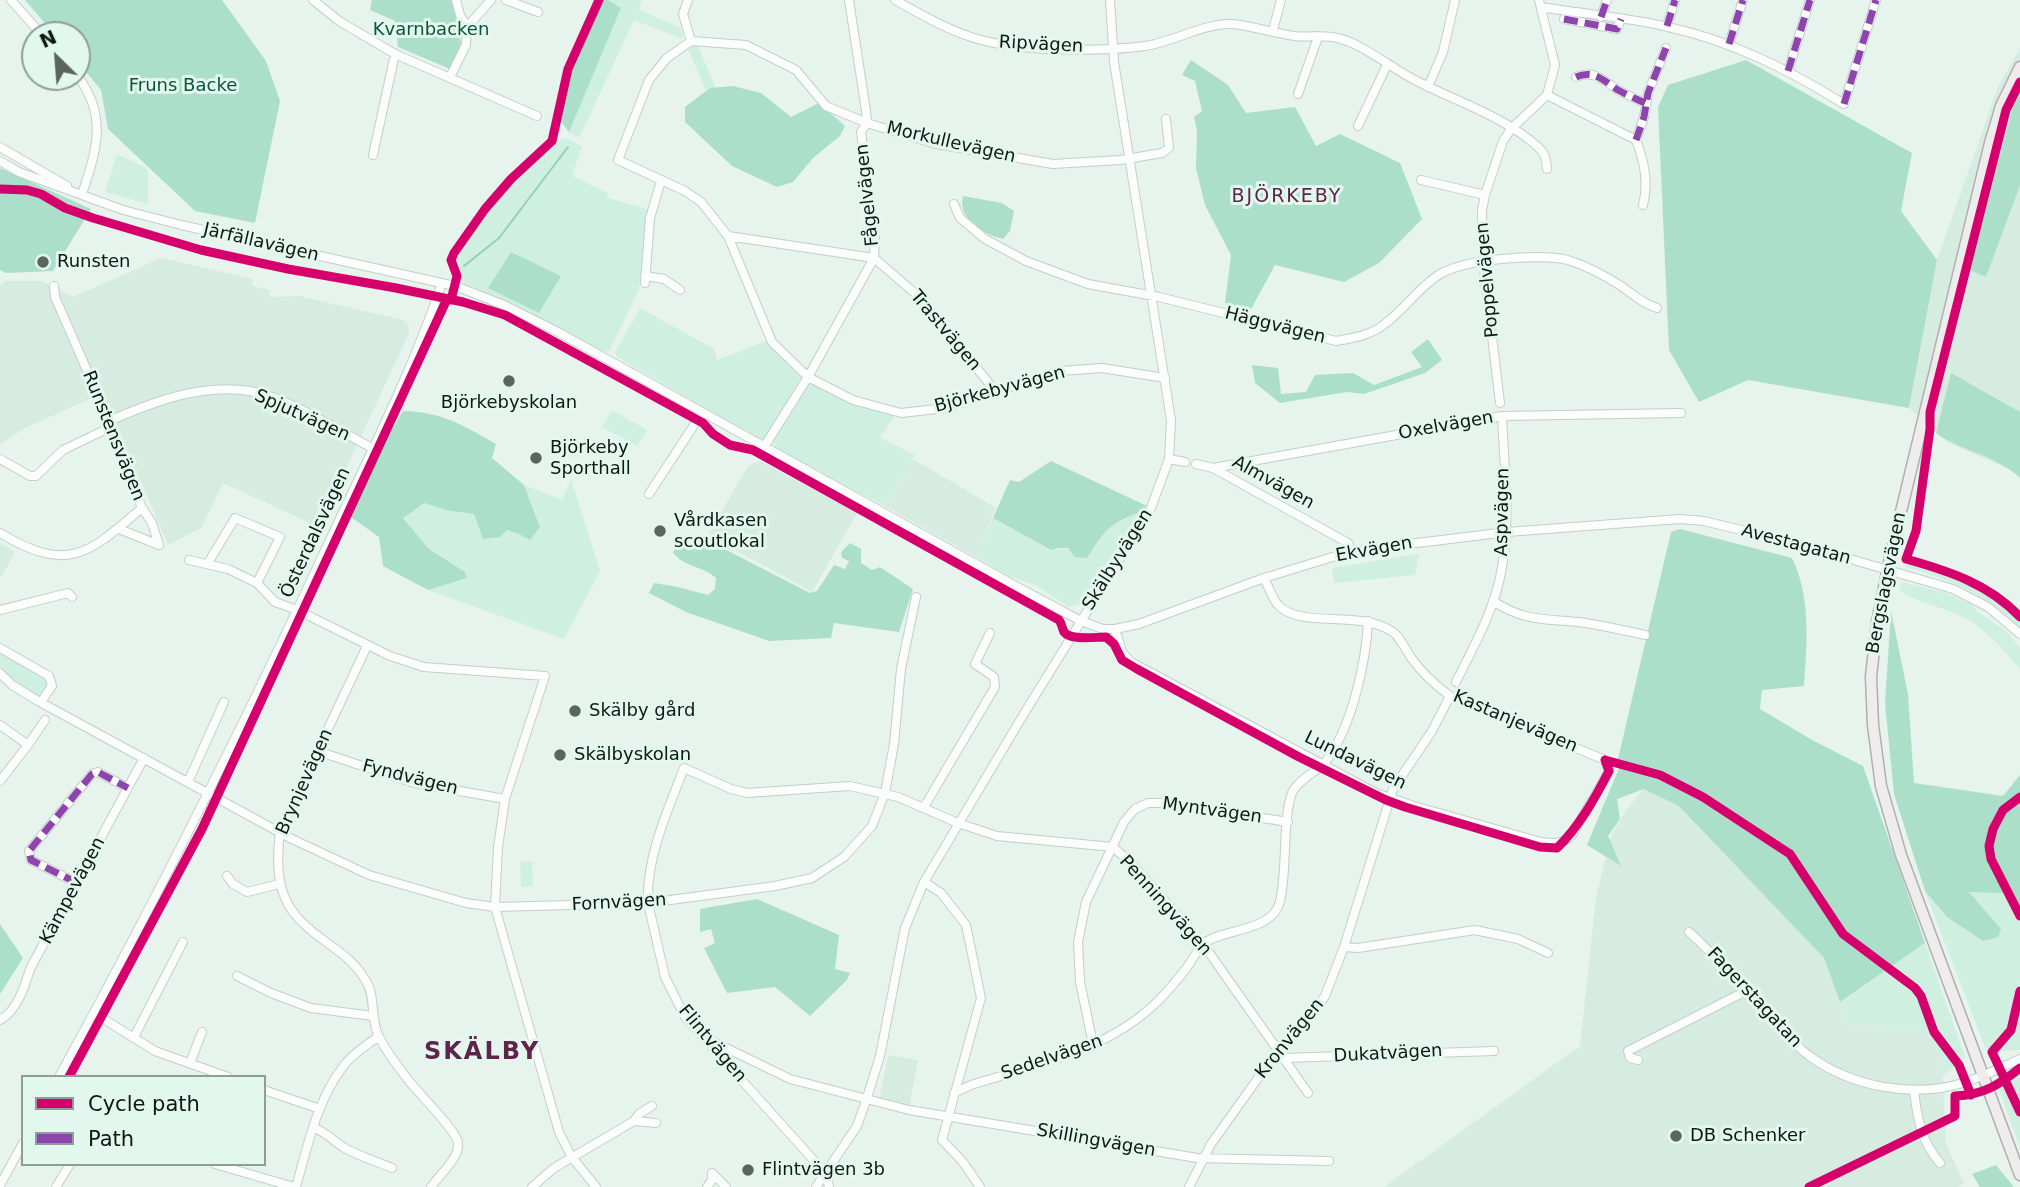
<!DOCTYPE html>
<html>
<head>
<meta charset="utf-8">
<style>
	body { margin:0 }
	#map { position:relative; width:2020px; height:1187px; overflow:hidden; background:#e7f3ed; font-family:"DejaVu Sans",sans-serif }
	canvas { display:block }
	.legend { position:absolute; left:21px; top:1075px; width:245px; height:91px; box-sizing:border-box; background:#e2f8ee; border:2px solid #8e9e97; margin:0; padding:9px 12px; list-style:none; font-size:21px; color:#101714 }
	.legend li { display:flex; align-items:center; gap:14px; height:35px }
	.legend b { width:35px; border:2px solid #8e9e97 }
	.north { position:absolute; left:21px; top:21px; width:70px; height:70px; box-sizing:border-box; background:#e2f8ee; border:2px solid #8e9e97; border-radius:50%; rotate:335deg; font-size:19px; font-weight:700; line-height:28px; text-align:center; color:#101714 }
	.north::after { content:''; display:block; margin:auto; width:24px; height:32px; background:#5b6460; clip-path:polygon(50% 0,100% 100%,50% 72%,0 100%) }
</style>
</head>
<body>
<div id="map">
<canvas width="2020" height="1187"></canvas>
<ul class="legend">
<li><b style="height:9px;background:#d6006c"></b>Cycle path</li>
<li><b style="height:9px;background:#8e44ad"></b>Path</li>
</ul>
<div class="north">N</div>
</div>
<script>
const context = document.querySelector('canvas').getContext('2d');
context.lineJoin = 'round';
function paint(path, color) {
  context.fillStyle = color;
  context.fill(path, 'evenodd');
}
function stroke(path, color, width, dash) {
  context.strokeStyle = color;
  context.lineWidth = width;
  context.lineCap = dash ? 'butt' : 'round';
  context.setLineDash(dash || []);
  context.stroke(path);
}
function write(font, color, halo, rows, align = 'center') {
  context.font = font + ' "DejaVu Sans",sans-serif';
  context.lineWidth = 6;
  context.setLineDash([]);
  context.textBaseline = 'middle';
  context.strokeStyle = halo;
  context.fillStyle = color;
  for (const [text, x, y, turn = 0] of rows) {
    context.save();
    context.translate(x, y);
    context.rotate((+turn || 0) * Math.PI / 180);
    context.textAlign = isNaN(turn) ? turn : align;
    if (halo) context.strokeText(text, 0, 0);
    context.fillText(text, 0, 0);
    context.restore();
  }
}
paint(new Path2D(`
	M2020 48V478L2011 470 1949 443 1909 408 1937 260 1998 87Z
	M161 258 253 279 252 286 269 290 270 297 299 296 403 320 409 326V333L319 527 223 483 201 528 168 545 103 393 25 428 0 445V286L5 281H41L73 297Z
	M913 459 996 508 976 557 885 506Z
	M760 461 857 513 812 592 708 535 748 466Z
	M0 543 15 552 0 579Z
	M1646 785 1682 804 1824 958 1848 1024 1926 1027 1942 1060 1946 1144 1964 1183 1957 1187H1384L1580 1046 1596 897 1611 836 1625 812Z
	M888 1055 918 1060 909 1107 879 1101Z`), '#d6ece1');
paint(new Path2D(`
	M608 0H642L639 10 681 28 683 39 634 20 579 138 569 132 620 8Z
	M696 41 715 87 706 91 686 44Z
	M566 138 582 147 572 175 608 193 607 198 649 209 639 289 610 350 603 353 513 304 463 283 455 265 456 256 501 195 557 141Z
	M117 154 148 169V204L105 192Z
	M640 308 714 349 717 360 766 341 801 378 766 438 760 440 617 357 615 352Z
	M812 383 850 404 895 415 880 438 915 455 885 506 776 450 773 442 806 384Z
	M612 410 647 430 637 446 602 427Z
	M571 479 600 571 564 639 428 590 467 578 465 572 429 549 403 517 424 503 450 511 474 514 507 530 519 534 540 526 524 485 562 500Z
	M1144 511 1079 605 1067 606 1036 585 1008 576 976 557 993 518 1050 550C1058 548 1065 550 1072 547 1098 535 1117 520 1144 511Z
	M1419 554 1415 575 1334 583 1332 568Z
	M1907 562C1949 564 1991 591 2020 619V629C1989 594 1949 580 1906 567Z
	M1902 582 1946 593 1972 605 1976 611 2006 631 2020 648V669C2001 647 1982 624 1954 613 1936 605 1915 602 1899 590Z
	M0 653 47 679 49 685 40 699 15 683 0 667Z
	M532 861 533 886 521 887 520 862Z
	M1925 891 1947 917 1968 891 2005 893 2020 921V981L2008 1029 1996 1044 1986 1050Z
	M1925 943 1965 1057 1943 1076 1942 1060 1926 1027 1848 1024 1840 1002Z
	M2020 1000V1050L2002 1051 2001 1046 2014 1029Z
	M2020 1071V1148L1998 1087 2012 1081Z`), '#cfefe1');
paint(new Path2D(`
	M25 0H222L266 61 280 101 255 223 195 211 108 129 101 90 77 61V35H55Z
	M372 0H454L461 43 450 69 398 47 395 21 370 10Z
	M602 0H608L621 8 569 132 560 120 571 69Z
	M1191 60 1228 85 1246 113 1295 107 1316 146 1340 134 1400 163 1422 219 1379 263 1344 282 1275 265 1250 311 1225 303 1231 255 1205 205 1196 168 1197 131 1194 117 1202 111 1195 81 1182 75Z
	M1746 60 1912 153 1901 211 1937 260 1909 408 1748 380 1699 402 1669 350 1658 107 1668 85Z
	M733 86 761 93 791 117 819 103 845 126 840 136 813 158 793 182 777 187 732 166 685 122V107L710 88Z
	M2020 95V185L1986 277 1970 270 2013 107Z
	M0 168 91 209 53 271 6 273 0 270Z
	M963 196 1002 203 1014 211 1010 231 1003 239C983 234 957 219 963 196Z
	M511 252 561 276 539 313 488 288Z
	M1428 339 1442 360 1425 373 1364 394 1347 392 1280 403 1255 383 1252 365 1278 368 1281 394 1306 392 1315 375 1353 373 1374 385 1422 367 1411 352Z
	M1951 373 2020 412V478C1998 456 1961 451 1936 433Z
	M403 411C442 412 463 425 496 444L492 458 524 485 540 527 530 540 519 534 507 530 500 537 483 539 474 514 450 511 424 503 403 518 429 549 465 572 467 578 428 590 383 566 379 537 351 517 386 440Z
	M1051 461 1147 506 1144 511C1109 523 1106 528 1087 558L1075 557 1068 548H1058L1051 550 993 518 1010 480 1019 482Z
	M1680 529 1792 558C1811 597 1807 643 1804 686L1762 690 1760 709 1814 741 1863 766 1925 943 1840 1002 1824 958 1679 806 1644 789 1617 799 1620 819 1608 836 1621 866 1587 845 1620 766 1618 759 1671 532Z
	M705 539 810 593 817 591 834 565 845 569 849 561 842 558 841 552 850 543 861 549V563L872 570 880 567 913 589 899 632 834 623 831 638 769 641 686 612 649 593 654 583 678 587 708 595 715 589 716 578C701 565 688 569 673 553L676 545H698Z
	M1891 611 1908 694 1914 783 2003 796 2020 775V913L2012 897 2005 893 1969 892 2001 929 1998 937 1983 941 1947 917 1925 891 1894 794 1885 703Z
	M757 899 839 935 835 969 850 973 847 980 810 1016 775 987 727 993 704 948 715 943 711 929 700 932V909Z
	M0 924 23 958 0 994Z
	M1996 1165 2014 1187H1980L1972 1174Z`), '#acdfca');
stroke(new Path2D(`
	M464 266 499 238 568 147`), '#94d1b8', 2);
const minor = new Path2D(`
	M11 0 42 35
	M313 0 339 21 395 54 537 116
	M456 0 460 15 467 27
	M506 0 538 12
	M688 0 683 14 691 41
	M895 0C920 14 944 28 971 37 1015 52 1098 52 1145 46 1173 42 1205 23 1232 24 1253 26 1273 33 1294 36 1308 38 1323 34 1337 38 1361 43 1389 66 1411 78 1452 100 1502 115 1537 146 1545 153 1546 158 1547 169
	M1539 0 1555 65 1547 95 1636 140C1644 160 1649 183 1643 205
	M1541 7C1583 14 1627 17 1668 27 1732 41 1789 70 1844 104L1876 0
	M1601 17 1607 0
	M1564 19 1617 29 1621 19
	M1667 26 1675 0
	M467 27 491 0
	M1273 30 1281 0
	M1729 44 1743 0
	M1788 71 1810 0
	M77 75C108 116 97 149 82 194
	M450 77 466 45 467 27
	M1576 77C1594 69 1604 81 1618 90 1627 95 1636 99 1645 103
	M1428 87 1443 52 1455 0
	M1298 94 1318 37
	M1358 126 1387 65
	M1636 140 1644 117 1648 93 1666 48
	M0 147 67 186
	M373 155 395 54
	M0 161 19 172 123 210 181 225 455 286 504 305 558 332 1014 585 1081 621 1103 629H1115L1139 624 1264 578 1352 551 1507 532 1680 519 1704 521 1799 544 1953 589 1988 607 2020 634
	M1421 180 1485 195
	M954 204 960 218 985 239 1026 261 1088 284 1159 297 1336 341C1354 338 1372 335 1386 323 1404 309 1418 289 1437 276 1461 259 1540 253 1568 260 1587 266 1604 275 1621 286 1633 294 1641 303 1657 308
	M728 236 874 258 917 295 997 393
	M645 276 664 279 680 290
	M645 283 650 218 661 181
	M54 286 55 297 109 421 142 508 152 523 159 545
	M1165 378 1102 368 1060 371 946 408 901 413 853 400 808 377 772 342 728 236 701 202 685 191 618 160 649 80 667 58 691 41 746 45 796 70 826 106 867 123 936 144 1053 164 1120 160 1162 153 1169 148 1166 119
	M1500 403 1483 261 1482 210 1485 195 1503 141 1511 129 1547 95
	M109 421C153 402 201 383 250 391 286 397 338 430 372 448
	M764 447 808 377 874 258 875 238 861 132 867 123 866 111 849 0
	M0 459 30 476H36L63 450 111 427
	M1169 459 1185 462
	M1196 464 1213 468 1348 543 1352 551
	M1213 468 1502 416 1681 413
	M649 494 702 413
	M119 529 159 545
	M0 533C69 574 88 554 142 508
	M189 560 228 569 257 583 275 602 297 610 390 656 424 667 545 676 505 799 498 847 495 907 559 1132 571 1156 596 1187
	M208 563 235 518 280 537 257 583
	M1493 601C1523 621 1545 619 1578 622 1601 625 1623 630 1645 635
	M0 610 68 593 72 597
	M1115 629 1122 652 1131 662 1376 793 1414 806 1541 842C1554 844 1562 844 1572 835L1609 771 1605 760 1450 696C1435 685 1423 674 1412 659 1406 651 1401 638 1393 632 1359 609 1303 629 1279 606 1272 599 1269 587 1264 578
	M367 646 280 831C276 866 276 899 304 924 326 946 349 952 366 981 375 995 371 1016 377 1032 384 1050 398 1066 409 1081 419 1094 457 1131 458 1143 460 1158 439 1175 431 1187
	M0 648 49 676 52 686 41 702
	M0 673 12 685 38 701 292 839 369 875 466 903 495 907 648 903 775 886 812 878 844 857 872 826 885 793 894 744 901 669 916 597
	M1456 682C1474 646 1496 607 1502 567 1511 518 1504 466 1502 416
	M0 725 28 745 0 781
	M28 745 45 720
	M317 751 414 783 505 799
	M188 782 224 702
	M924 807 995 687 994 677 975 664 990 633
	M227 876 233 884 247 892 279 884
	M924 882 941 893 966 925 981 998 942 1140 963 1162 980 1187
	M77 883 31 860 29 851 92 774 98 772 128 788
	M1689 932C1718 957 1739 987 1766 1014 1779 1027 1793 1043 1808 1055 1851 1087 1914 1099 1966 1082 1984 1076 2002 1067 2020 1059
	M1344 947 1358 948 1475 930 1518 939 1548 953
	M237 976 271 993 311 1008 373 1016
	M94 1013 155 1051 228 1077
	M0 1020C17 1011 25 986 30 969L144 758
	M134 1037 183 942
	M712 1041 790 1079 909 1110 1197 1158 1329 1161
	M1093 1044 1080 982 1078 942 1086 902 1124 822 1135 809 1148 803H1167L1288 822
	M1283 1058 1494 1051
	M1638 1060 1630 1058 1628 1051 1746 991
	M190 1063 202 1032
	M59 1077C155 902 244 725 328 544 368 458 412 372 442 283
	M264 1090 320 1109
	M1914 1090C1917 1117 1921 1142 1940 1163
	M954 1093 971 1085C1035 1065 1107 1051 1157 1002 1168 991 1179 978 1188 966 1193 959 1197 950 1203 944 1220 930 1259 932 1275 912 1289 896 1281 820 1292 793 1297 780 1320 770 1326 761 1352 727 1366 662 1368 621
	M634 1121 656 1123
	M314 1128C326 1132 332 1140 343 1147 358 1156 376 1161 392 1168
	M215 1164 294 1187
	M0 1185 23 1143
	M56 1187 70 1164
	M296 1187C308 1145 317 1099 345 1064 354 1053 368 1044 379 1036
	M532 1187 554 1168 634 1121 639 1114 652 1106
	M707 1187 712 1180V1173L726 1187
	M816 1187 857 1126 866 1101 880 1056 905 928 924 882 1022 717 1151 508 1169 459 1171 420 1114 62 1110 0
	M829 1187 826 1174 685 1017 665 977 648 903C646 857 668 810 684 768L731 789 747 793 850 786 898 797 958 823 997 836 1113 847 1133 865 1203 944 1308 1093
	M1189 1187 1211 1144 1266 1067 1305 1023 1325 996 1344 947 1393 789 1432 731 1450 696`);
const major = new Path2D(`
	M2020 67 2001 106 1990 143 1891 553 1877 622 1871 677 1873 725 1881 786 1901 855 2020 1175`);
stroke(minor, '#c5cec9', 10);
stroke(major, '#b1aeb0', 13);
stroke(minor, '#fbfdfc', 8);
stroke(major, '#efecee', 10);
stroke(new Path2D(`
	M1601 17 1607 0
	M1564 19 1617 29 1621 19
	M1667 26 1675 0
	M1729 44 1743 0
	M1788 71 1810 0
	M1576 77C1594 69 1604 81 1618 90 1627 95 1636 99 1645 103
	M1844 104 1876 0
	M1636 140 1644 117 1648 93 1666 48
	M77 883 31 860 29 851 92 774 98 772 128 788`), '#8e44ad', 7, [14, 7]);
stroke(new Path2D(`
	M2020 82 2006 110 1930 412V429L1916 531 1906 559C1949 571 1989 584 2020 617
	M0 189 27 190 41 194 65 208 93 218 201 250 288 269 396 288 463 302 505 315 703 423 713 434 730 445 753 450 1059 620C1062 624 1062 628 1064 632 1071 641 1095 637 1106 637L1114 644 1122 660 1137 669 1299 757 1386 800 1405 807 1540 847 1557 848C1579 827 1595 798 1609 771L1605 760
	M451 300 457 276 451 260 454 253 485 209 511 179 552 141 568 69 599 0
	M1605 760 1660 775 1703 797 1790 854 1843 934 1915 988 1921 996 1934 1032 1959 1065 1971 1095
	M2020 797 2003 810 1993 829 1989 846 1991 859 2020 916
	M2020 991 2011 1030 1992 1052 2020 1112
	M69 1077 202 829 447 299
	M1809 1187 1955 1116V1096C1983 1095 1999 1085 2020 1068`), '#d6006c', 9);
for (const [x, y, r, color] of [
	[43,262,7,"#5b6460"],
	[509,381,7,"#5b6460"],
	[536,458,7,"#5b6460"],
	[660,531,7,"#5b6460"],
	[575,711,7,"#5b6460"],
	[560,755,7,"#5b6460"],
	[1676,1136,7,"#5b6460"],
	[748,1170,7,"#5b6460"]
]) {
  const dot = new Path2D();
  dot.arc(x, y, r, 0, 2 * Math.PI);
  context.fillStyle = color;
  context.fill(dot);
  stroke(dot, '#e2f8ee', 2.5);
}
write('18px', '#0e523d', '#e2f8ee', [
	["Kvarnbacken",431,30],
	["Fruns Backe",183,86]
]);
write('18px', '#101714', '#e2f8ee', [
	["Ripvägen",1041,45,3],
	["Morkullevägen",951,143,13],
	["Fågelvägen",868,195,-96],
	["Järfällavägen",261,243,13],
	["Poppelvägen",1488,280,-95],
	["Häggvägen",1275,326,14],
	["Trastvägen",945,331,50],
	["Björkebyvägen",1000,390,-15],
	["Spjutvägen",302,416,24],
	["Oxelvägen",1446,426,-10],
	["Runstensvägen",113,436,68],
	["Almvägen",1273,483,29],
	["Aspvägen",1503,512,-89],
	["Österdalsvägen",316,533,-65],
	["Avestagatan",1796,545,15],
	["Ekvägen",1374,550,-10],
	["Skälbyvägen",1118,560,-58],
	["Bergslagsvägen",1887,583,-79],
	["Kastanjevägen",1515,722,23],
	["Lundavägen",1355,761,26],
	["Fyndvägen",410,778,14],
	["Brynjevägen",305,782,-66],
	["Myntvägen",1212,811,8],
	["Kämpevägen",73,891,-62],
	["Fornvägen",619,903,-3],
	["Penningvägen",1165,906,48],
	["Fagerstagatan",1754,998,47],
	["Kronvägen",1290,1039,-51],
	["Flintvägen",712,1044,50],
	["Dukatvägen",1388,1054,-3],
	["Sedelvägen",1052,1058,-19],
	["Skillingvägen",1096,1141,10]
]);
write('18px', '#101714', '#e2f8ee', [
	["Runsten",57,262],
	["Björkebyskolan",509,403,"center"],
	["Björkeby",550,448],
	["Sporthall",550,469],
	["Vårdkasen",674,521],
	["scoutlokal",674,542],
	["Skälby gård",589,711],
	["Skälbyskolan",574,755],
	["DB Schenker",1690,1136],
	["Flintvägen 3b",762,1170]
], 'left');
context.letterSpacing = '2px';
write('19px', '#602349', '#e2f8ee', [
	["BJÖRKEBY",1287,197]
]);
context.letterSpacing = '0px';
context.letterSpacing = '2px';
write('bold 24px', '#602349', '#e2f8ee', [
	["SKÄLBY",482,1053]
]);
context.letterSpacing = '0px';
</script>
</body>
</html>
